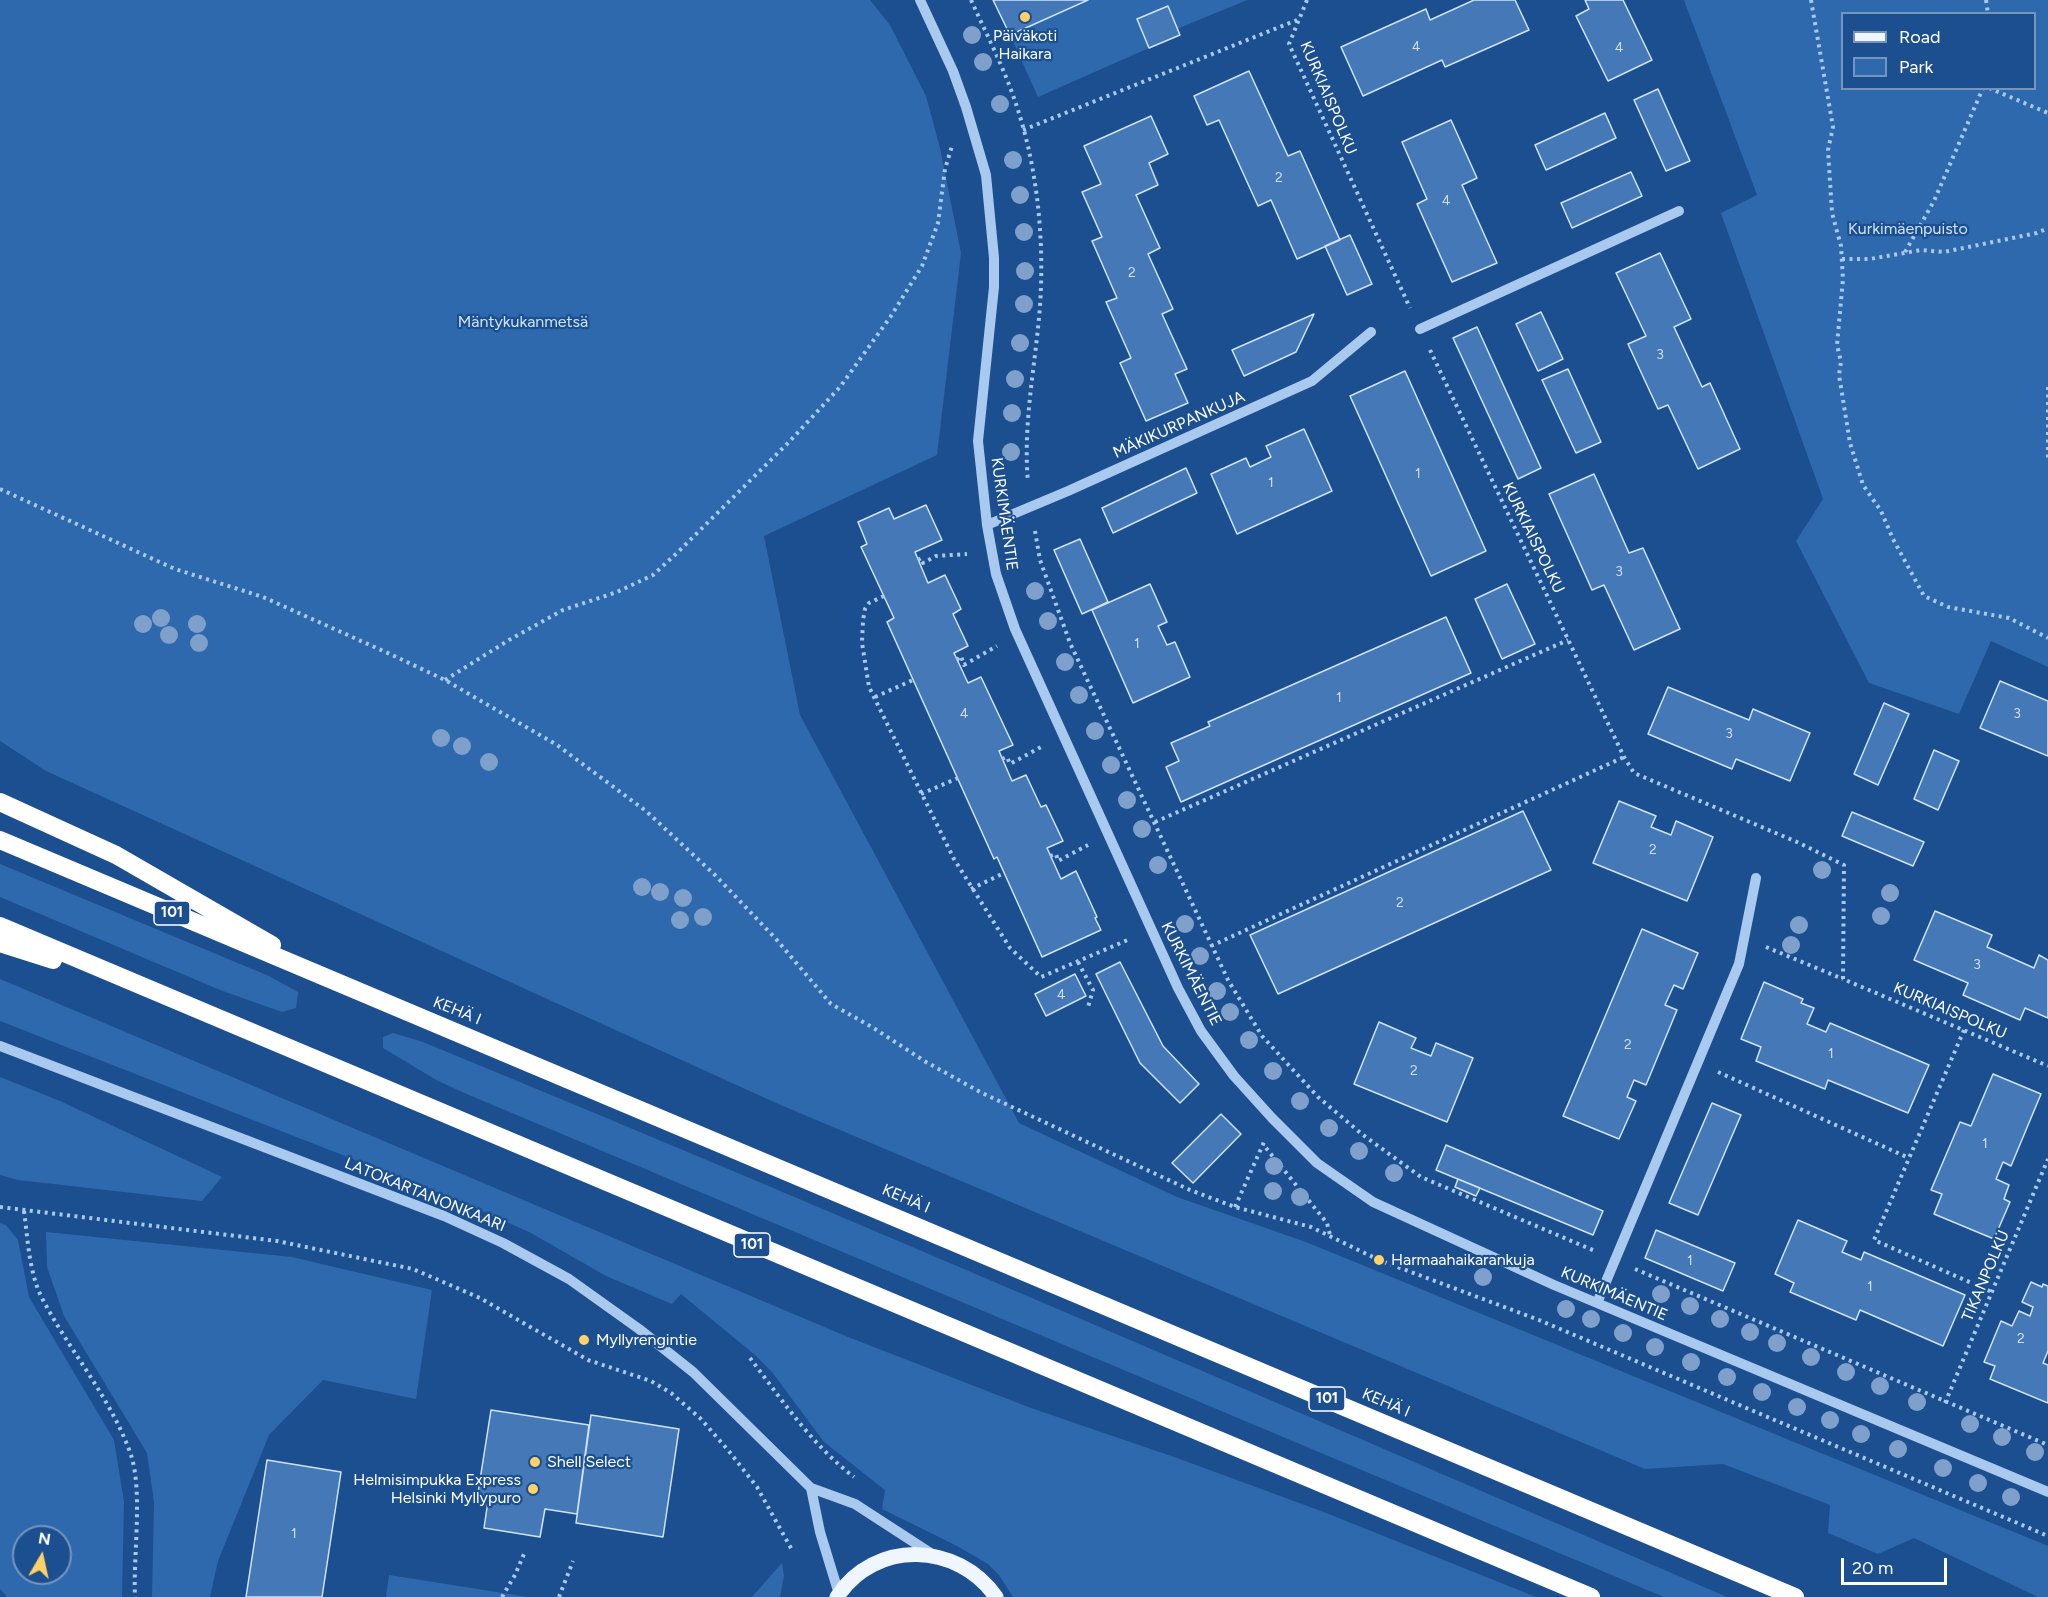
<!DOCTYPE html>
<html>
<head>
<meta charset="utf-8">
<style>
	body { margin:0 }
	#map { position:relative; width:2048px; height:1597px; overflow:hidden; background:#1b4f8f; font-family:Figtree,sans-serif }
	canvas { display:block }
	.legend { position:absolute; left:1841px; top:12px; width:195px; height:78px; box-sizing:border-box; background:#1b4f8f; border:2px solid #7695bc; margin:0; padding:8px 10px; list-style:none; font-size:18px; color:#fff }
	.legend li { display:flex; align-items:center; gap:12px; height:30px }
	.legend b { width:30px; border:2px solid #7695bc }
	.north { position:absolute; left:12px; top:1525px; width:60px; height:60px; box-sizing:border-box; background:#1b4f8f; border:2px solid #7695bc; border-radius:50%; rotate:9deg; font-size:16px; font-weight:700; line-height:24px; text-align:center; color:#fff }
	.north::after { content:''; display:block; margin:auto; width:21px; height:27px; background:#ffd166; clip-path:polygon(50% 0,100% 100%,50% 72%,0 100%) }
	.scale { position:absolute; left:1841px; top:1558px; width:106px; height:27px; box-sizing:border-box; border:3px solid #fff; border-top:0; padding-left:8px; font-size:18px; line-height:21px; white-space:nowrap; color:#fff; -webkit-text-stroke:4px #1b4f8f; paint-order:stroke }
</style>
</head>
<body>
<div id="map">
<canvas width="2048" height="1597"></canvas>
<ul class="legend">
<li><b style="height:8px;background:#f0f6ff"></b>Road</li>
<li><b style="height:16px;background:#2e69ad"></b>Park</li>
</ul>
<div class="north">N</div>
<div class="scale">20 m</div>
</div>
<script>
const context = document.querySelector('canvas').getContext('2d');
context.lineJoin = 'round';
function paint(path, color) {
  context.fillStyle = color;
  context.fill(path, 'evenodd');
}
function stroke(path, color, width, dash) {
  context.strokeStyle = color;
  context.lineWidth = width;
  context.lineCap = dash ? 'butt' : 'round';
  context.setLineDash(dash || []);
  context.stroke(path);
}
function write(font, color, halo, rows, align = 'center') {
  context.font = font + ' Figtree,sans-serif';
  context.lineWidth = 4.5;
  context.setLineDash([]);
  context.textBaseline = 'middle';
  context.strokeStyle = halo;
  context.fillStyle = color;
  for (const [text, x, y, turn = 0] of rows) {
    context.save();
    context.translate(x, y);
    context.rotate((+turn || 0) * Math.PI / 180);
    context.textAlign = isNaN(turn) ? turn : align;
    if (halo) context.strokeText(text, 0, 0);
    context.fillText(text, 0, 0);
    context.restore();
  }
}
paint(new Path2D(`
	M0 0H870L890 25 926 96 940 148 961 253 937 455 764 536 800 715 1019 1123 1177 1197 1306 1242 2048 1546V1597H2038L1914 1538 1878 1554 1828 1533 1830 1505 1723 1464 1645 1469 776 1103 46 771 0 741Z
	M1088 0H1247L1177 29 1137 20 1149 48 1038 97 1010 35Z
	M1684 0H2048V667L1991 641 1959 714 1869 683 1796 541 1823 499 1721 213 1757 195ZM1842 14H2034V88H1842Z
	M0 864 269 976 298 992 296 1008 282 1012 220 990 0 897Z
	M0 979 848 1337 1031 1408 1177 1458 1321 1511 1536 1597H1013L999 1575 988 1564 957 1546 882 1509 885 1490 824 1442 772 1372 755 1355 681 1294 672 1304 606 1276 531 1233 465 1203 0 1021Z
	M393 1033 423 1042C860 1222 1294 1410 1727 1597H1664L469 1095 438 1081 383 1048V1037Z
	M0 1077 60 1101 222 1177 202 1201 18 1180 0 1175Z
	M0 1223 6 1225 18 1240 29 1297 114 1440 124 1502 122 1597H7L0 1589ZM24 1537H60V1573H24Z
	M46 1232 292 1257 432 1290 416 1399 323 1380 269 1435 218 1561 210 1597H152L154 1502 147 1453 64 1316 47 1267Z
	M782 1563 784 1576 780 1597H752Z
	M389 1575 528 1597H386Z`), '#2e69ad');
const building = new Path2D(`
	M993 0H1088L1010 35Z
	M1474 0H1515L1529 30 1445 67 1442 60 1363 96 1341 47 1426 9 1430 20Z
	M1585 0H1623L1652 60 1608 81 1576 16 1589 9Z
	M1168 6 1180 35 1149 48 1137 19Z
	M1249 71 1288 156 1300 151 1340 240 1297 259 1271 200 1258 206 1219 120 1207 125 1194 96Z
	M1658 89 1690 161 1666 171 1634 100Z
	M1605 113 1616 138 1546 170 1535 145Z
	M1151 116 1168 154 1149 163 1158 185 1136 195 1160 248 1148 254 1173 309 1162 314 1187 369 1175 374 1188 403 1146 421 1120 363 1131 358 1106 302 1117 298 1092 241 1102 237 1082 192 1101 184 1084 146Z
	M1451 120 1477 178 1462 185 1497 263 1452 282 1417 204 1427 199 1402 142Z
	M1631 172 1642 196 1572 228 1561 203Z
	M1350 235 1372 284 1347 295 1325 246Z
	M1660 253 1691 319 1674 327 1702 387 1710 383 1740 449 1698 469 1668 405 1658 409 1628 344 1646 336 1616 273Z
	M1541 312 1563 359 1538 371 1516 324Z
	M1314 314 1296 352 1244 376 1232 350Z
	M1477 327 1541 468 1518 479 1453 338Z
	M1568 369 1601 442 1576 453 1542 380Z
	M1405 371 1486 551 1431 576 1350 396Z
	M1304 429 1332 491 1237 534 1211 474 1246 458 1250 467 1271 457 1266 446Z
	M1186 468 1197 493 1113 533 1102 508Z
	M1594 474 1629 553 1643 548 1680 629 1634 650 1604 585 1592 590 1549 494Z
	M926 505 942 540 915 552 928 583 945 575 961 609 953 614 968 646 954 653 968 683 981 677 1013 745 999 751 1012 781 1026 775 1041 807 1046 805 1063 841 1047 848 1061 879 1076 871 1097 917 1095 918 1101 930 1042 957 997 857 994 859 887 622 894 618 861 547 867 544 858 522 889 508 894 519Z
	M1080 539 1108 602 1082 614 1054 550Z
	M1150 584 1167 622 1158 626 1167 645 1175 642 1190 677 1133 703 1092 610Z
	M1507 584 1535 644 1502 659 1475 599Z
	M1446 617 1471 673 1181 802 1166 767 1179 761 1171 743 1210 726 1208 722Z
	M2000 681 2048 701V756L1980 728Z
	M1668 687 1749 720 1753 709 1810 733 1790 781 1736 759 1732 769 1648 734Z
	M1884 703 1909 714 1878 785 1854 774Z
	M1934 750 1959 761 1938 810 1914 799Z
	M1619 801 1656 816 1651 827 1671 835 1676 821 1713 837 1687 901 1593 863Z
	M1523 811 1551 870 1278 994 1250 935Z
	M1852 812 1924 842 1913 866 1842 836Z
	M1935 911 1992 935 1987 947 2034 968 2039 955 2048 960V1018L2025 1008 2020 1020 1963 995 1968 983 1914 960Z
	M1642 929 1698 953 1683 989 1674 985 1665 1005 1677 1010 1646 1085 1634 1080 1627 1097 1636 1101 1619 1139 1563 1116Z
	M1120 962 1163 1046 1199 1084 1180 1103 1140 1063 1096 974Z
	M1075 974 1086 996 1046 1016 1035 994Z
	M1764 982 1803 999 1801 1003 1814 1008 1807 1024 1826 1032 1830 1023 1929 1065 1908 1113 1828 1080 1825 1089 1756 1061 1761 1047 1741 1039Z
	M1379 1022 1416 1038 1411 1048 1431 1056 1436 1043 1473 1058 1447 1122 1354 1084Z
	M1993 1074 2041 1094 2011 1166 2003 1162 1996 1179 2009 1185 2004 1199 2010 1202 1994 1239 1934 1214 1942 1194 1931 1190 1960 1122 1971 1126Z
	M1712 1103 1741 1115 1698 1215 1669 1203Z
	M1221 1114 1241 1134 1193 1183 1172 1163Z
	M1446 1145 1603 1211 1593 1235 1436 1170Z
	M1458 1179 1480 1188 1476 1196 1455 1187Z
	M1798 1220 1847 1241 1842 1252 1861 1260 1864 1252 1965 1295 1943 1346 1860 1310 1856 1320 1790 1292 1794 1283 1775 1274Z
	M1656 1230 1735 1263 1723 1291 1645 1258Z
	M2031 1282 2042 1287 2043 1284 2048 1286V1351L2043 1363 2048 1365V1403L1990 1379 1995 1366 1984 1362 2001 1321 2012 1326 2019 1311 2030 1316 2033 1307 2022 1302Z
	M491 1410 589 1425 577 1514 545 1509 540 1537 484 1528 488 1501 477 1499Z
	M591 1415 679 1429 663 1537 576 1523Z
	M267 1460 341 1472 322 1597H246Z`);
paint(building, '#4478b7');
stroke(building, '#cfe3fa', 1.5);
stroke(new Path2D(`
	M971 0C986 33 1003 66 1015 101 1035 159 1043 224 1041 286 1039 351 1022 416 1028 482
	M1307 0 1289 44 1410 308
	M1811 0 1833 127 1828 150 1832 213 1841 246 1843 279 1837 345 1841 362 1839 375 1850 443 1863 485 1881 511 1893 539 1924 596 1948 607 2009 618 2048 638
	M1986 0 1988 14
	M1989 88 2048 113
	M1023 130 1297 20
	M1905 252 1934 201 1983 88
	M1842 259H1870L1921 250 1944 252 2037 233 2048 228
	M1430 350 1624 757 1634 773 1797 842 1844 865 1843 979 2048 1066
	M2048 387V460
	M0 489 175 569 263 597 390 654 445 680 557 745 646 811 715 875 776 939 831 1004 872 1027 926 1062 982 1093 1190 1190 1235 1207 1311 1227 1379 1260 1539 1320 2048 1536
	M1035 531 1040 560 1070 643 1228 980 1262 1036 1318 1097 1363 1135 1421 1177 1595 1251
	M918 560 921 558 923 563 936 556 967 554
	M884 596 869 603 865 609 863 620 862 643 869 687 954 859 1010 948 1041 977 1130 939
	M957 660 961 656 964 665 997 646
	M445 680 509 640 563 610 617 592 653 575 678 552 789 442 840 387 891 316 922 266 938 223 945 169 952 146
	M875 697 913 680
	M1002 759 1007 757 1010 764 1041 747
	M921 794 958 778
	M1155 822 1568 640
	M1050 856 1056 854 1058 861 1088 845
	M971 889 1004 873
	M1211 946 1624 757
	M1766 947 1843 979
	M1078 962 1093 990 1088 1007
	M1964 1030 1874 1240 1992 1292
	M1718 1072 1909 1158
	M1266 1148 1327 1223 1330 1235
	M0 1207 277 1241 413 1269 480 1298 588 1360 651 1381 671 1393 700 1418 728 1450 757 1487 792 1550
	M1235 1207 1264 1142
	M24 1211C28 1240 29 1274 43 1300 71 1353 111 1398 131 1455 143 1492 133 1556 135 1597
	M1635 1269 2048 1445
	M750 1358C782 1400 812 1445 854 1477
	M1945 1403 2048 1159
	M502 1597 515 1575 524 1554
	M559 1597 573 1561`), '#a9c9ee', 4, [3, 4.5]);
stroke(new Path2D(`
	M920 0 953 71 966 107 986 175 994 258V287L978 441 987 525 996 574 1015 629 1178 988 1201 1031 1234 1076 1272 1118 1317 1163 1373 1202 1554 1285 2048 1492
	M1420 329 1679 211
	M987 525 1068 491 1312 381 1371 332
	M0 1046 444 1216 503 1243 569 1279 639 1329 693 1372 811 1488 855 1504 932 1554
	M1597 1303 1739 964 1756 878
	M811 1488 820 1532 839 1594`), '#a9c9ee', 10);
stroke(new Path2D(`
	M837 1597C875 1539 958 1542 996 1597`), '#f0f6ff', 15);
stroke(new Path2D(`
	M0 802 116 855 272 945
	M0 840 1795 1597
	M0 926 1591 1597
	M0 943 53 960`), '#fff', 18);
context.fillStyle = '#7ea0ca';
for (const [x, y] of [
	[972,35],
	[983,62],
	[1000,104],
	[1013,160],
	[1020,195],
	[1024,232],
	[1025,271],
	[1024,304],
	[1020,343],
	[1015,379],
	[1012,413],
	[1011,452],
	[1035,591],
	[161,618],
	[1048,621],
	[143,624],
	[197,624],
	[169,635],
	[199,643],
	[1065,662],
	[1079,695],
	[1095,731],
	[441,738],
	[462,746],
	[489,762],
	[1111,765],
	[1127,800],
	[1142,829],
	[1158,865],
	[1822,870],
	[642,887],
	[660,892],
	[1890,893],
	[683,898],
	[1881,916],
	[703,917],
	[680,920],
	[1185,924],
	[1799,925],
	[1791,945],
	[1200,956],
	[1217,991],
	[1230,1012],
	[1249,1040],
	[1273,1071],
	[1300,1101],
	[1329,1128],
	[1359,1151],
	[1274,1166],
	[1394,1173],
	[1273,1191],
	[1300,1197],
	[1483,1277],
	[1661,1294],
	[1690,1306],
	[1566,1309],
	[1591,1319],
	[1720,1319],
	[1750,1332],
	[1623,1333],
	[1777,1343],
	[1655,1347],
	[1811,1357],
	[1691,1362],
	[1846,1372],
	[1727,1377],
	[1880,1386],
	[1762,1392],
	[1917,1402],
	[1797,1407],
	[1830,1420],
	[1970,1424],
	[1861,1434],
	[2002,1437],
	[1898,1449],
	[2035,1452],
	[1943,1468],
	[1978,1483],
	[2011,1497]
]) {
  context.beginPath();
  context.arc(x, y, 9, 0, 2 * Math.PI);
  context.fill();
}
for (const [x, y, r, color] of [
	[1025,17,6,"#ffd166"],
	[1379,1260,6,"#ffd166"],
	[584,1340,6,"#ffd166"],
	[535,1462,6,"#ffd166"],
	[533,1489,6,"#ffd166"]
]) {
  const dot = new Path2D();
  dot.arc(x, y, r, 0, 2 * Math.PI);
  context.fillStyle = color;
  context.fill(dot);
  stroke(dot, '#1b4f8f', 2);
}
write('14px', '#d0dded', null, [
	["4",1416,47],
	["4",1619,48],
	["2",1279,178],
	["4",1446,201],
	["2",1132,273],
	["3",1660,355],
	["1",1418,474],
	["1",1271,483],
	["3",1619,572],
	["1",1137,644],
	["1",1339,698],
	["4",964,714],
	["3",2017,714],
	["3",1729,734],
	["2",1653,850],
	["2",1400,903],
	["3",1977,965],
	["4",1061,995],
	["2",1628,1045],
	["1",1831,1054],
	["2",1414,1071],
	["1",1985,1144],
	["1",1690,1261],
	["1",1870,1287],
	["2",2021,1339],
	["1",294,1534]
]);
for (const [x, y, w] of [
	[172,913,36],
	[752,1245,36],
	[1327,1399,36]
]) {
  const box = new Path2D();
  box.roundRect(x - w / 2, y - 12, w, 24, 4.5);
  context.fillStyle = '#1b4f8f';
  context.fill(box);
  stroke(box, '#fff', 1.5);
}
write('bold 15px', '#fff', null, [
	["101",172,913],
	["101",752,1245],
	["101",1327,1399]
]);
write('16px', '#fff', '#1b4f8f', [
	["Päiväkoti",1025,36,"center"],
	["Haikara",1025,54,"center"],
	["Harmaahaikarankuja",1391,1260],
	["Myllyrengintie",596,1340],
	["Shell Select",547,1462],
	["Helmisimpukka Express",521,1480,"right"],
	["Helsinki Myllypuro",521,1498,"right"]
], 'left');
write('16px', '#fff', '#1b4f8f', [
	["KURKIAISPOLKU",1328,98,67],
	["MÄKIKURPANKUJA",1179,425,-24],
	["KURKIMÄENTIE",1004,514,82],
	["KURKIAISPOLKU",1533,538,64],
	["KURKIMÄENTIE",1191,974,63],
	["KEHÄ I",457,1011,22],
	["KURKIAISPOLKU",1950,1011,23],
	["LATOKARTANONKAARI",425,1195,22],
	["KEHÄ I",906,1199,23],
	["TIKANPOLKU",1986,1276,-67],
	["KURKIMÄENTIE",1614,1294,23],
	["KEHÄ I",1386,1403,23]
]);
write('16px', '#cfe3fa', '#1b4f8f', [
	["Kurkimäenpuisto",1908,229],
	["Mäntykukanmetsä",523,322]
]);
</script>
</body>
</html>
